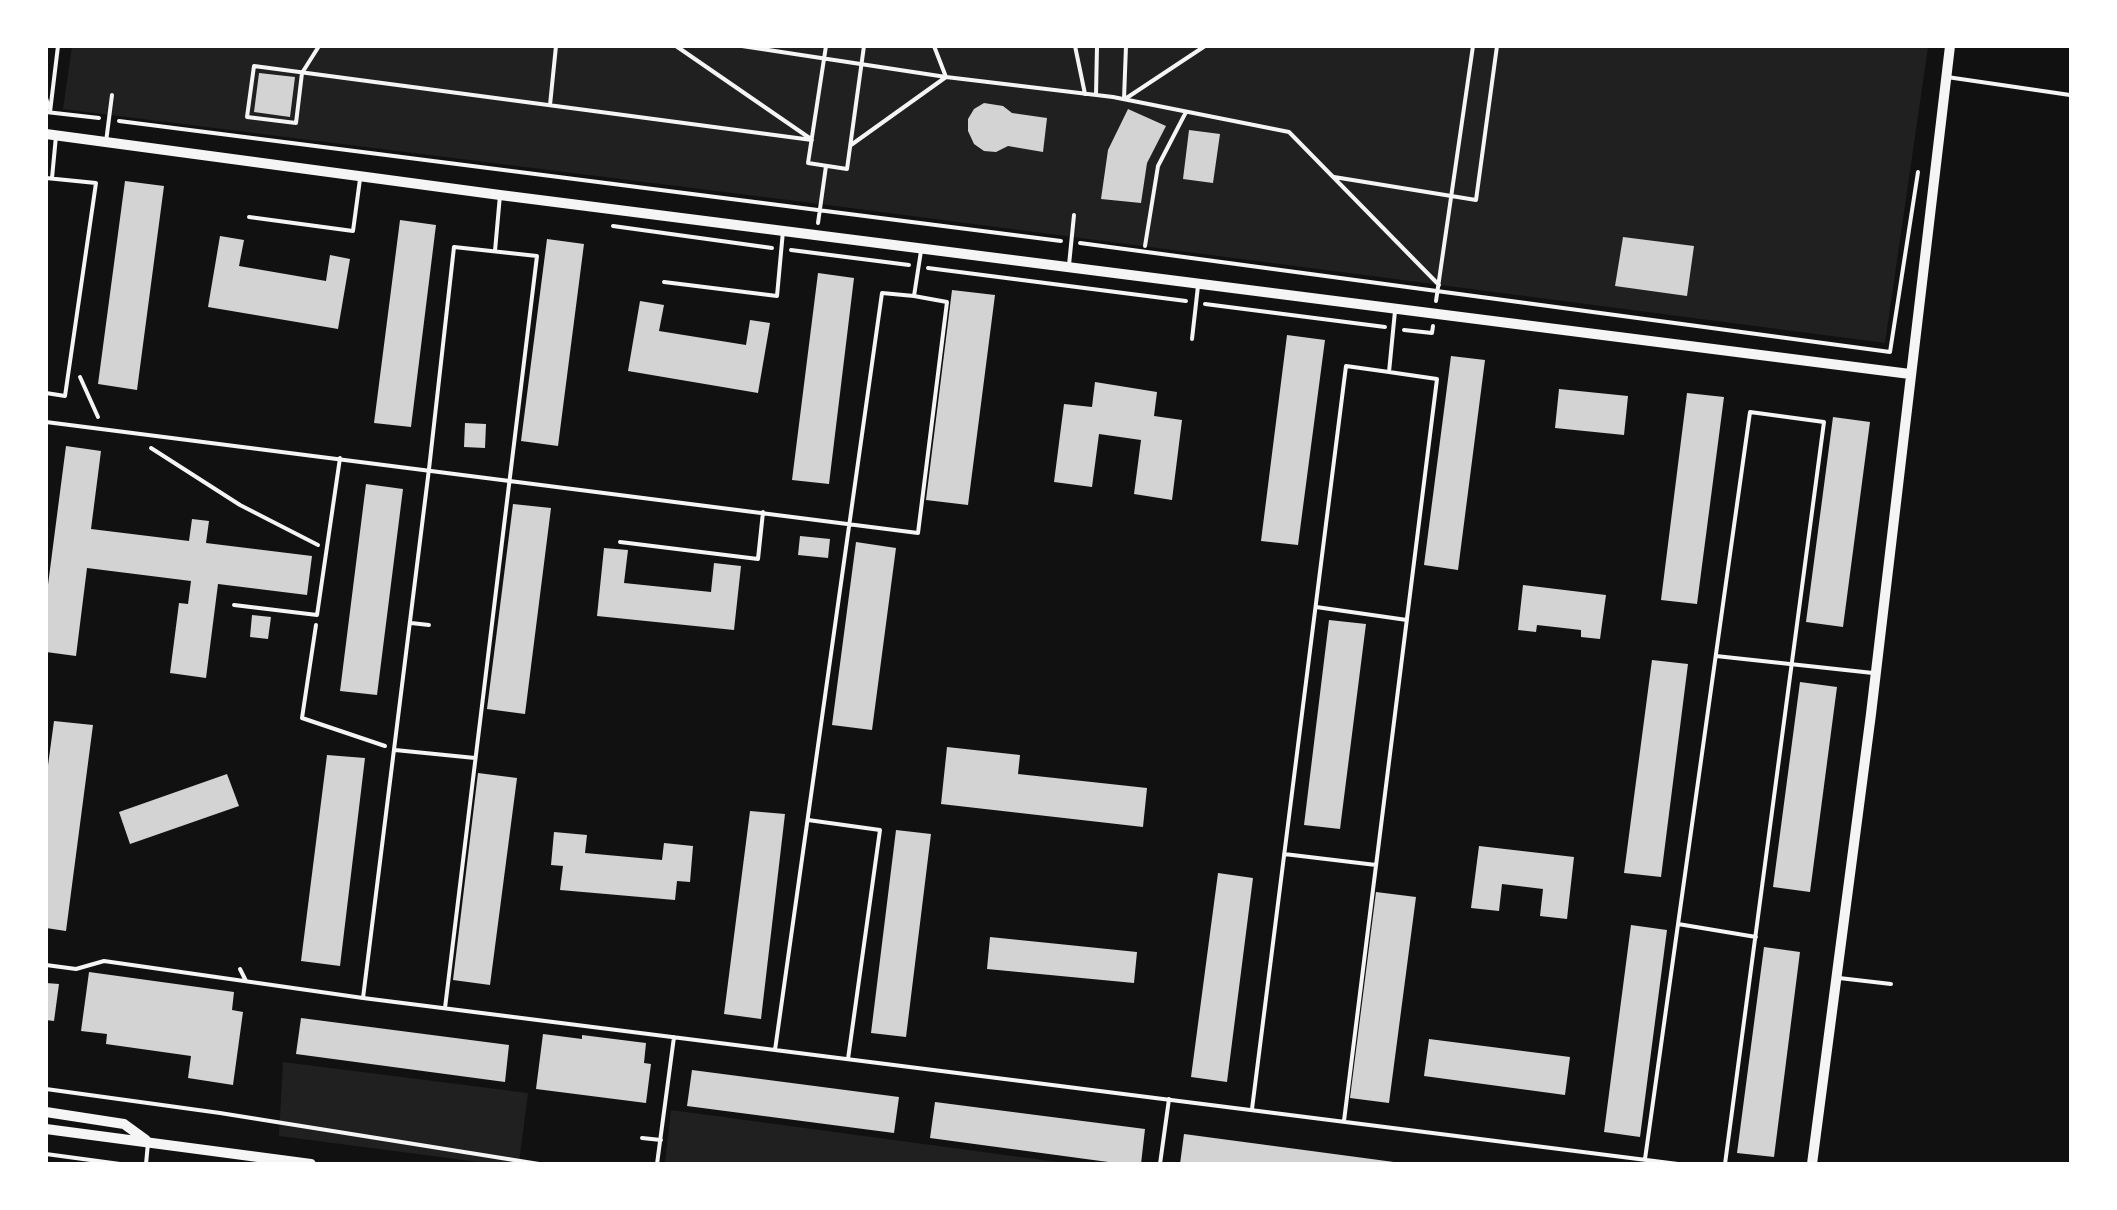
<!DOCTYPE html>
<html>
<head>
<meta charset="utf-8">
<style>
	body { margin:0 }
	#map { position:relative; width:2117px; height:1210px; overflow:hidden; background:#111; font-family:"Sofia Sans Condensed",sans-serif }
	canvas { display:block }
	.frame { position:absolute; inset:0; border:48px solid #fff; pointer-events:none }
</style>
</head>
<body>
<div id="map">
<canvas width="2117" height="1210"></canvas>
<div class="frame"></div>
</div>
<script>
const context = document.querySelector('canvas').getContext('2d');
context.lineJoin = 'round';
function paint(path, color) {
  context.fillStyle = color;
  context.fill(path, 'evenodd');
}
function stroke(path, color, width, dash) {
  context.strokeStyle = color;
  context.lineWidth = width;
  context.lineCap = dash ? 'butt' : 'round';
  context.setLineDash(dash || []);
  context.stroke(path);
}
paint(new Path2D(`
	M72 46 1928 47 1885 343 820 204 63 109Z
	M283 1062 528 1093 519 1163H486L279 1136Z
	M671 1110 1065 1163H665Z`), '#202020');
paint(new Path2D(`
	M259 73 295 77 290 117 254 112Z
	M984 103 1003 106 1012 113 1047 118 1043 152 1008 146 996 152 984 151 974 144 968 131V119L974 109Z
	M1128 109 1166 126 1147 163 1141 203 1101 199 1108 150Z
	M1189 130 1220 134 1213 183 1183 179Z
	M125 181 164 186 137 390 98 384Z
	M400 220 436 225 411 427 374 423Z
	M220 236 244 240 239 266 326 281 330 255 350 259 338 329 208 307Z
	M1623 237 1694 246 1687 296 1615 286Z
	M547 239 584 244 558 446 521 441Z
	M818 273 854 278 829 484 792 480Z
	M952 290 995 295 968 505 926 500Z
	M640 301 664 305 659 331 746 345 750 320 770 323 758 393 628 371Z
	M1287 335 1325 340 1298 545 1261 541Z
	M1451 356 1485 360 1458 570 1424 565Z
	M1095 382 1157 392 1154 416 1182 420 1172 500 1134 494 1141 440 1099 434 1092 487 1054 482 1064 404 1092 407Z
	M1559 389 1628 396 1624 435 1555 428Z
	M1687 393 1724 397 1697 604 1661 600Z
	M1833 417 1870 422 1843 627 1806 622Z
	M465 423 486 424 485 448 464 447Z
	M66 446 101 451 91 529 189 541 192 519 209 521 206 543 312 556 307 595 218 584 206 678 170 673 179 603 188 604 191 581 87 568 76 656 46 652V600Z
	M366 484 403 489 377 695 340 691Z
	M513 504 551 508 525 714 487 709Z
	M800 536 830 539 828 558 798 555Z
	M856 542 896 548 872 730 832 725Z
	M604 548 628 550 624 583 711 592 714 563 741 566 734 630 597 616Z
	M1523 585 1606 595 1600 639 1581 637V630L1537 625 1536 632 1518 630Z
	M252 615 271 617 268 639 250 637Z
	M1329 620 1366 624 1340 829 1304 825Z
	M1652 660 1688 664 1661 877 1624 873Z
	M1800 682 1837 687 1810 892 1773 887Z
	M54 721 93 725 66 931 46 928V780Z
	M947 747 1020 755 1018 774 1147 788 1143 827 941 804Z
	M327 755 365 758 340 966 301 961Z
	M478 773 517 778 490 985 453 980Z
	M227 774 239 806 130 844 119 812Z
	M750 811 785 814 761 1019 724 1014Z
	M896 830 931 834 906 1037 871 1033Z
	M554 832 587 835 585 853 662 860 664 843 693 846 690 882 677 881 675 900 560 890 563 866 551 865Z
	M1479 846 1574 857 1567 919 1540 916 1543 889 1502 884 1499 911 1471 908Z
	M1218 873 1253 878 1227 1082 1191 1077Z
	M1376 892 1416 897 1389 1103 1350 1098Z
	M1631 925 1667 930 1640 1137 1604 1132Z
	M990 937 1137 952 1134 983 987 969Z
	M1764 947 1800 952 1774 1157 1737 1153Z
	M89 972 234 992 232 1010 243 1012 233 1085 188 1078 191 1056 106 1044 107 1034 81 1031Z
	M46 983 59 984 54 1021 46 1020Z
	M301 1018 509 1045 505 1082 296 1054Z
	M543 1034 582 1039V1035L646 1043 644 1063 651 1064 646 1103 536 1089Z
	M1429 1039 1570 1057 1565 1095 1424 1076Z
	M692 1070 899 1097 894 1133 687 1106Z
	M935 1102 1145 1129 1141 1164H1123L930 1138Z
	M1184 1134 1394 1162V1164H1180Z`), '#d3d3d3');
stroke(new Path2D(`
	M319 46 302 73 296 123 247 117 254 66C440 90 626 115 812 140
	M676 46 811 139
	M742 46 946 77 1113 97 1289 132 1439 285
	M826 46 808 163 847 169 864 46
	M1075 46 1085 94
	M1096 95 1097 46
	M46 98 49 108
	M1124 99 1126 46
	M1125 99 1205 46
	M550 105 556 46
	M46 112 99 118
	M50 112 58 46
	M119 121 1061 241
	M851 145 946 77 934 46
	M1334 177 1476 200 1497 46
	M818 223 826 166
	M613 226 772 248
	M1080 243 1890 352 1918 172
	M1145 246 1158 166 1186 112
	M791 250 909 265
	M928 268 1186 301
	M1436 301 1473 46
	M1205 304 1385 327
	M1404 330 1432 333 1433 326
	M80 377 98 417
	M151 448 240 505 318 545
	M316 625 302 718 385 746
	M46 1089 220 1113 539 1164
	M46 1154 120 1164`), '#f5f5f5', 4);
stroke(new Path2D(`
	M1947 77 2070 95
	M106 142 112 95
	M46 178 96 183 65 396 46 393
	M52 178 56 136
	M249 217 353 231 360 179
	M495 251 500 195
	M1069 265 1074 215
	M664 282 777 296 783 231
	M1192 339 1198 286
	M46 422 918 533 947 302 914 296
	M620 542 758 559 763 512
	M234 605 317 615 340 458
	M1316 607 1407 620
	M411 623 429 625
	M1716 656 1873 673
	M395 750 475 758
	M808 820 880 830 848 1059
	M1284 854 1376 865
	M1678 924 1756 937
	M46 965 76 969 104 961 363 998 1678 1164
	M240 969 246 981
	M1839 978 1891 984
	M363 998 429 469 454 247 537 256 445 1008
	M775 1050 882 293 914 296 921 251
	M1252 1109 1346 366 1389 372 1395 311
	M1344 1121 1437 379 1389 372
	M642 1138 661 1140
	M1645 1159 1750 412 1824 422 1725 1164
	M146 1164 148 1143
	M657 1164 674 1037
	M1160 1164 1169 1099`), '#f5f5f5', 4);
stroke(new Path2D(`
	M46 134 500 195 1910 374
	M1812 1164 1871 714 1950 46`), '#f5f5f5', 10);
stroke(new Path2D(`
	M46 1112 124 1124 146 1140
	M46 1129 311 1164`), '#f5f5f5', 10);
</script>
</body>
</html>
